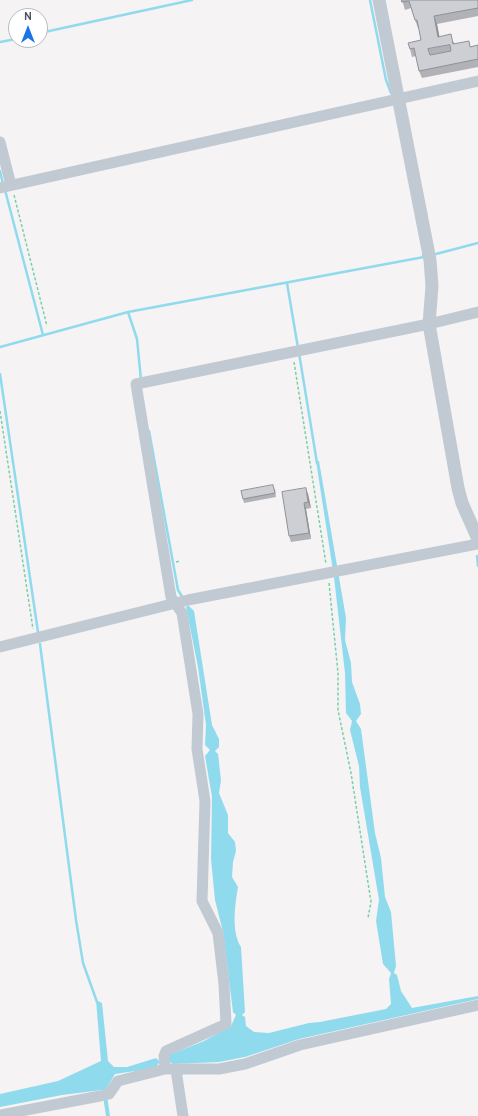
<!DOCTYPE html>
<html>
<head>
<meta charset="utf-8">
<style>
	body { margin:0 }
	#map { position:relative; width:478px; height:1116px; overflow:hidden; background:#f5f3f3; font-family:Overpass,sans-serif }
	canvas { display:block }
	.north { position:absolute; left:8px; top:8px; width:40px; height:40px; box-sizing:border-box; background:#fff; border:1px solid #b7bbc0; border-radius:50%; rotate:0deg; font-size:11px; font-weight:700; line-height:16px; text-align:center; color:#4a5661 }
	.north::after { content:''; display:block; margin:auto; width:14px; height:18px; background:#1a73e8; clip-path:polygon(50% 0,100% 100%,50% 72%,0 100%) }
</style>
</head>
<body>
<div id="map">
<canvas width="478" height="1116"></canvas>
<div class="north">N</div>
</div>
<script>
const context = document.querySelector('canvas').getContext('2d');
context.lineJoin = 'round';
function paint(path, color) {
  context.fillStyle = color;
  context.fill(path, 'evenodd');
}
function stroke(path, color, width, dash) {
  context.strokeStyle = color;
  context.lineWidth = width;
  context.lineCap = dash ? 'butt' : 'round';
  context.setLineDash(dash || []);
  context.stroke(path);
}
paint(new Path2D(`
	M316 461H319L346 618 345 640 351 663 352 682 360 704 361 714 356 721 361 729 375 833 381 858 385 897 391 912 396 966 394 973 397 975 401 991 412 1008 478 996V999L299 1039 245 1057 219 1062 173 1064 168 1061 159 1063 155 1068 115 1074 106 1089 110 1116H106L102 1090 62 1095 0 1107V1094L58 1081 101 1061 96 1000 102 1003 108 1061 114 1067H127L156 1058 159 1061 168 1058 169 1055 204 1041 231 1026 236 1015 233 1012 223 932 215 900 211 859 212 797 205 756 210 750 205 745 206 725 198 667 186 607 188 605 194 611 212 725 219 739V747L215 751 218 754 221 780 219 793 228 815V833L235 842 236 851 233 862 232 877 238 887C235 905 231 931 241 947L245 1012 242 1015 245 1017 246 1026 254 1032 269 1033 309 1023 320 1022 386 1009 391 1004 389 979 391 973 383 964 376 921 379 900 360 787 359 766 350 730 352 721 346 713 345 673 334 577Z`), '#90daee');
stroke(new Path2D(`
	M370 0 386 80 391 93
	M40 33 192 0
	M0 42 16 39
	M0 171 3 184
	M5 190 43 335
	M436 254 478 243
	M287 283 298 348
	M128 312 137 339 141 380
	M0 347 128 312 424 257 423 255
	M299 353 317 463
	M0 374 38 632
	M149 431 178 590 183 598
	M477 556 478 566
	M40 644 76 920 83 963 97 1002`), '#90daee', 2.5);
stroke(new Path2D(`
	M14 195 47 326
	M294 362 326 564
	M0 411 33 629
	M176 562 180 561
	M329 583 338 673V710L351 773 371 902 368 918`), '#7ad0a6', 1.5, [3, 2]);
stroke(new Path2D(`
	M0 142 11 185
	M0 188 478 81
	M478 312 429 324 136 384 171 597 182 613 198 714 197 749 205 801 202 901 218 933 224 984 226 1024 166 1051 164 1056 165 1069H219L245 1064 300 1045 478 1005
	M0 647 188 600 478 544
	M176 1070 183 1116
	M0 1115 100 1096 109 1094 118 1081 165 1069`), '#c1cad2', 11);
stroke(new Path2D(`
	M379 0 430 260 432 286 429 324 458 488 462 503 478 539`), '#c1cad2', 13);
paint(new Path2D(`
	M402 0H478V16L437 24 439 36 454 42V44L471 47 478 45V67L422 78 419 71 416 56 412 57 410 49 421 40 419 28H418L415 20 411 8 405 10Z
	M275 489 276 497 244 503 243 499Z
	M308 494 311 508 306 509 311 539 291 542 289 536Z`), '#b0b2b7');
paint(new Path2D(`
	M434 16 437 24 441 44 438 37Z
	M306 488 308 494 311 508 308 502Z
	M304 503 306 509 311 539 309 533Z`), '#909195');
const building = new Path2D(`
	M402 0H478V8L434 16 438 37 451 34 453 44 469 41 470 47 478 45V59L419 71 414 48 410 49 408 43 421 40 417 20H415L409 1 402 2ZM450 45 451 51 430 55 428 49Z
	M273 485 275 493 243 499 241 491Z
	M306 488 308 502 304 503 309 533 289 536 282 492Z`);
paint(building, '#cdcfd5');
stroke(building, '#909195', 1);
</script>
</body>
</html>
